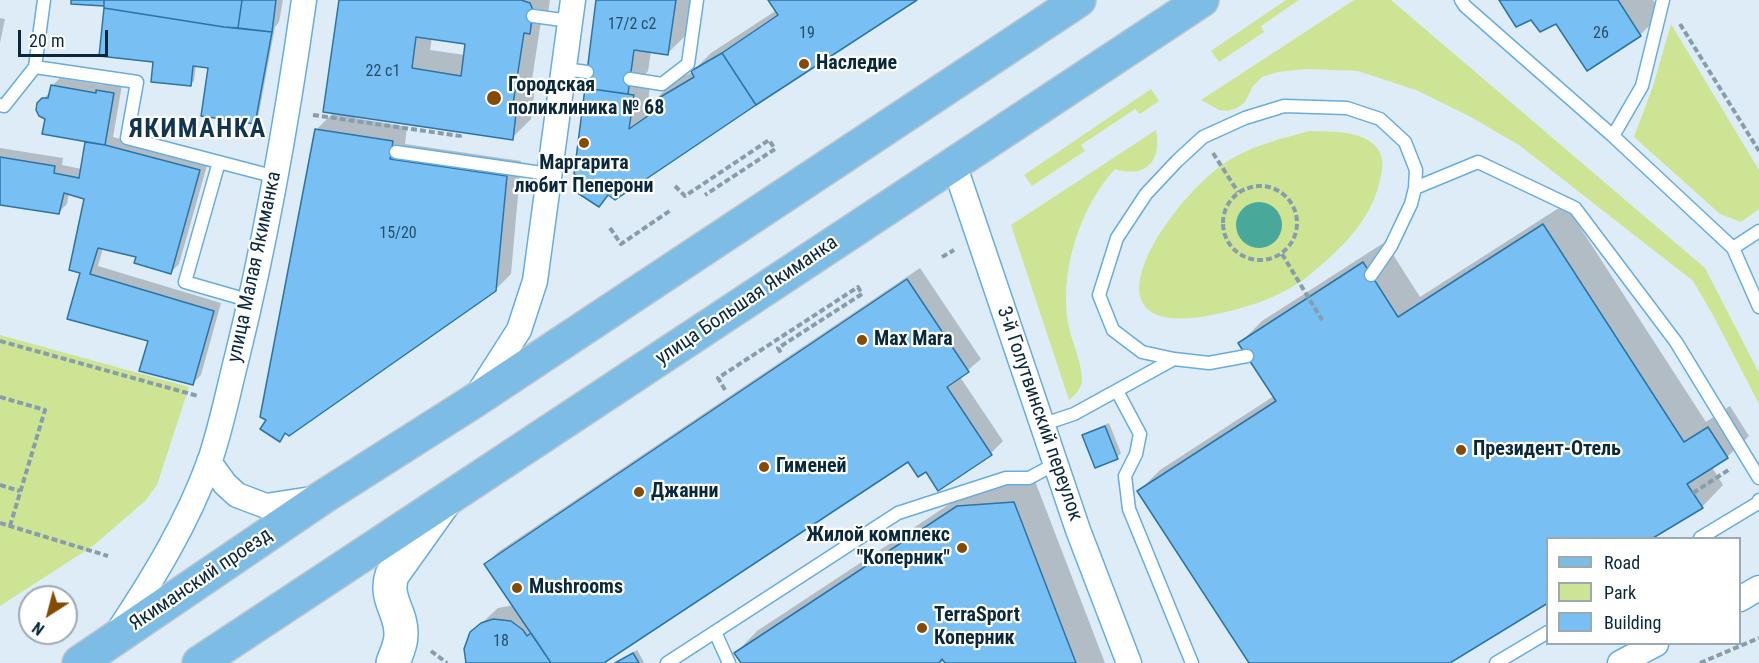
<!DOCTYPE html>
<html>
<head>
<meta charset="utf-8">
<style>
	body { margin:0 }
	#map { position:relative; width:1759px; height:663px; overflow:hidden; background:#deecf7; font-family:"Roboto Condensed",sans-serif }
	canvas { display:block }
	.legend { position:absolute; left:1546px; top:537px; width:195px; height:108px; box-sizing:border-box; background:#fff; border:2px solid #9da9b1; margin:0; padding:8px 10px; list-style:none; font-size:18px; color:#09283c }
	.legend li { display:flex; align-items:center; gap:12px; height:30px }
	.legend b { width:30px; border:2px solid #9da9b1 }
	.north { position:absolute; left:18px; top:585px; width:60px; height:60px; box-sizing:border-box; background:#fff; border:2px solid #9da9b1; border-radius:50%; rotate:216deg; font-size:16px; font-weight:700; line-height:24px; text-align:center; color:#09283c }
	.north::after { content:''; display:block; margin:auto; width:21px; height:27px; background:#864b03; clip-path:polygon(50% 0,100% 100%,50% 72%,0 100%) }
	.scale { position:absolute; left:18px; top:30px; width:90px; height:27px; box-sizing:border-box; border:3px solid #09283c; border-top:0; padding-left:8px; font-size:18px; line-height:21px; white-space:nowrap; color:#09283c; -webkit-text-stroke:4px #fff; paint-order:stroke }
</style>
</head>
<body>
<div id="map">
<canvas width="1759" height="663"></canvas>
<ul class="legend">
<li><b style="height:8px;background:#7dbde5"></b>Road</li>
<li><b style="height:16px;background:#cee495"></b>Park</li>
<li><b style="height:16px;background:#78bff3"></b>Building</li>
</ul>
<div class="north">N</div>
<div class="scale">20 m</div>
</div>
<script>
const context = document.querySelector('canvas').getContext('2d');
context.lineJoin = 'round';
function paint(path, color) {
  context.fillStyle = color;
  context.fill(path, 'evenodd');
}
function stroke(path, color, width, dash) {
  context.strokeStyle = color;
  context.lineWidth = width;
  context.lineCap = dash ? 'butt' : 'round';
  context.setLineDash(dash || []);
  context.stroke(path);
}
function write(font, color, halo, rows, align = 'center') {
  context.font = font + ' "Roboto Condensed",sans-serif';
  context.lineWidth = 4.5;
  context.setLineDash([]);
  context.textBaseline = 'middle';
  context.strokeStyle = halo;
  context.fillStyle = color;
  for (const [text, x, y, turn = 0] of rows) {
    context.save();
    context.translate(x, y);
    context.rotate((+turn || 0) * Math.PI / 180);
    context.textAlign = isNaN(turn) ? turn : align;
    if (halo) context.strokeText(text, 0, 0);
    context.fillText(text, 0, 0);
    context.restore();
  }
}
paint(new Path2D(`
	M1286 0H1299L1261 26 1264 32 1219 62 1211 51Z
	M1354 0H1391L1705 268 1759 373V404L1714 317 1693 281 1519 145 1469 116 1416 90 1358 71 1307 69 1278 72 1262 77 1253 86 1245 102 1237 108 1228 111 1219 110 1201 100Z
	M1671 24 1759 170V209L1741 222 1720 214 1634 137 1653 86Z
	M1151 89 1159 101 1140 114 1135 109 1081 145 1085 151 1032 186 1024 175Z
	M1156 130C1162 161 1146 179 1115 169 1079 208 1058 275 1069 328 1073 345 1082 363 1082 381 1081 389 1075 395 1069 400L1011 225Z
	M1310 131C1329 132 1356 130 1372 143 1384 152 1384 166 1380 180 1372 217 1347 243 1319 267 1312 272 1305 280 1297 284 1275 298 1246 308 1221 313 1073 347 1160 213 1218 168 1243 148 1279 139 1310 131Z
	M0 335 189 387 157 485 145 501 93 546 0 606Z`), '#cee495');
paint(new Path2D(`
	M1236 225a23 23 0 1 1 46 0a23 23 0 1 1-46 0Z`), '#48a899');
paint(new Path2D(`
	M73 0H283L279 22 275 27 258 118 254 122 210 66 196 65 194 81 190 85 154 61 106 4Z
	M341 0H550L548 13 541 21 531 86 535 87 531 119 512 138 355 115V118L407 127 405 144 521 161 511 274 495 290 287 433 280 440 268 420 316 130 334 112ZM432 37 467 43 465 55 430 50Z
	M597 0H693L688 33 667 54 651 51 648 71 644 76 651 77 647 112 655 107 653 102 672 83 692 72 711 53 777 10 770 0H914L610 194 599 205 583 178 575 173Z
	M1501 0H1653L1662 13 1640 35 1532 18Z
	M0 18 5 19 0 43Z
	M60 78 103 85 106 82 122 85 113 137 208 162 179 264 171 272 138 255 103 248 98 266 221 303 201 375 193 383 81 272 86 198 69 193 67 204 58 213 0 204V148L63 158 62 165 82 169 87 140 46 118 38 104 51 91 52 86Z
	M1565 204 1706 422 1730 406 1749 436 1727 457 1712 467 1723 485 1702 507 1650 538H1548L1448 663H1250L1139 491 1160 470 1274 396 1240 343 1262 321 1385 242 1420 297Z
	M920 268 981 359 960 377 1003 441 991 453 926 470 908 460 601 663H467L471 633 498 608 514 605 486 564 498 552Z
	M1109 423 1121 453 1117 457 1084 436 1088 432Z
	M1035 481 1105 663H946L944 660 942 663H743L736 653 757 631 980 484Z
	M637 650 644 662 643 663H615Z`), '#0003');
const building = new Path2D(`
	M71 0H104V6L71 4Z
	M104 0H242L238 28 224 27 104 8Z
	M242 0H276L272 32 238 28Z
	M339 0H521L530 3 533 10 530 34 524 33 513 104 517 105 513 140 323 112ZM416 37 465 44 461 76 412 68Z
	M596 0H676L668 55 634 50 628 94 585 88Z
	M768 0H917L756 105 722 53 778 15Z
	M1499 0H1618L1641 36 1587 71 1556 24 1540 32 1531 20 1516 27Z
	M104 8 224 27 272 32 255 124 201 116 208 68 193 66 191 86 151 82 153 62 99 56Z
	M722 53 756 105 615 200 608 195 599 207 573 190 581 178 574 174 585 88 634 95 629 129 655 111 652 102 694 77 691 71Z
	M51 85 96 93V90L114 93 105 145 42 134 45 119 39 116 36 110 37 103 42 98H48Z
	M315 129 393 141 390 159 507 176 496 291 289 436 285 433 280 442 260 429 266 420 260 417Z
	M85 142 105 145 200 170 171 274 134 263 136 257 98 248 90 274 214 311 193 385 139 371 148 341 67 319 80 273 69 270 84 199 64 193 59 214 0 205V157L55 166 54 173 79 178Z
	M1543 224 1684 442 1708 427 1728 458 1687 484 1703 508 1653 538H1548V603L1450 663H1249L1137 491 1276 401 1238 343 1363 262 1398 317Z
	M907 279 969 372 947 387 992 455 938 491 926 472 918 477 908 462 604 663H551L484 564Z
	M1105 426 1118 459 1095 468 1082 435Z
	M1014 502 1076 663H945L942 659 939 663H741L734 653 957 506Z
	M493 619 511 621 523 630 527 636 531 633 551 663H466L464 649 470 632 481 623Z
	M633 653 639 663H615Z`);
paint(building, '#78bff3');
stroke(building, '#2b74a4', 1.5);
const lane = new Path2D(`
	M1461 0 1465 6 1613 136 1733 248 1759 307
	M533 16 570 21
	M35 67 137 82 127 138 276 177
	M564 69 587 72
	M630 79 662 84 688 64 697 0
	M0 105 4 106 35 67 44 0
	M1613 136 1642 86 1663 0
	M396 152 549 174
	M219 162 185 282 251 301
	M1415 188 1478 162 1575 208 1676 342 1759 478
	M1733 248 1759 231
	M1247 356 1209 363 1174 359 1142 352 1113 330 1099 295 1117 238 1146 194 1177 161 1203 137 1245 118 1284 106 1347 108 1380 119 1405 142 1416 170 1415 188 1411 204 1391 246 1371 275
	M1117 391 1140 434 1136 454 1125 476 1129 509 1192 663
	M1044 424 1074 414 1174 359
	M1700 538 1758 503 1759 500
	M715 632 729 663
	M667 663 898 513 1006 478H1029L1057 463
	M1496 663 1548 632`);
const street = new Path2D(`
	M954 164 1078 530 1129 663
	M478 394 519 330 535 281 573 0
	M209 462 225 484 237 495 266 506 318 498
	M1740 599 1759 588
	M119 630C154 577 187 523 209 463 221 429 228 392 237 357 266 240 287 120 304 0
	M1620 663 1656 644`);
const secondary = new Path2D(`
	M393 663C396 654 401 645 401 635 402 612 384 599 392 575L444 502`);
const primary = new Path2D(`
	M79 663 323 497 474 401 1079 0
	M199 663 1202 0`);
stroke(lane, '#66ade0', 15);
stroke(street, '#66ade0', 27);
stroke(secondary, '#66ade0', 36);
stroke(primary, '#bfc7cc', 36);
stroke(new Path2D(`
	M1680 24 1759 151
	M313 115 460 136V139
	M1213 153 1238 192
	M1223 223a37 37 0 1 1 74 0a37 37 0 1 1-74 0Z
	M675 186 685 196 769 140 775 149 705 195
	M610 228 621 244 671 210
	M1282 254 1322 320
	M942 257 954 250
	M0 341 198 396
	M725 390 718 378 858 287 862 294 778 348 781 353
	M0 397 45 410 10 526
	M0 485 20 491
	M1693 493 1730 469
	M0 523 108 556
	M431 651 447 663
	M1700 663 1759 638`), '#889dab', 4, [6, 3]);
stroke(lane, '#fff', 12);
stroke(street, '#fff', 24);
stroke(secondary, '#fff', 33);
stroke(primary, '#7dbde5', 33);
for (const [x, y, r, color] of [
	[804,64,6,"#864b03"],
	[494,98,8,"#864b03"],
	[584,143,6,"#864b03"],
	[862,340,6,"#864b03"],
	[1461,450,6,"#864b03"],
	[764,467,6,"#864b03"],
	[639,492,6,"#864b03"],
	[962,548,6,"#864b03"],
	[517,588,6,"#864b03"],
	[922,628,6,"#864b03"]
]) {
  const dot = new Path2D();
  dot.arc(x, y, r, 0, 2 * Math.PI);
  context.fillStyle = color;
  context.fill(dot);
  stroke(dot, '#fff', 2);
}
write('16px', '#254e6a', null, [
	["17/2 с2",632,25],
	["19",807,34],
	["26",1601,34],
	["22 с1",383,72],
	["15/20",398,234],
	["18",501,642]
]);
write('bold 20px', '#09283c', '#fff', [
	["Наследие",816,64],
	["Городская",508,86],
	["поликлиника № 68",508,109],
	["Маргарита",584,164,"center"],
	["любит Пеперони",584,187,"center"],
	["Max Mara",874,340],
	["Президент-Отель",1473,450],
	["Гименей",776,467],
	["Джанни",651,492],
	["Жилой комплекс",950,536,"right"],
	["\"Коперник\"",950,559,"right"],
	["Mushrooms",529,588],
	["TerraSport",934,616],
	["Коперник",934,639]
], 'left');
write('20px', '#09283c', '#fff', [
	["улица Малая Якиманка",255,267,-78],
	["улица Большая Якиманка",747,301,-34],
	["3-й Голутвинский переулок",1039,414,71],
	["Якиманский проезд",201,580,-34]
]);
context.letterSpacing = '1.5px';
write('bold 26px', '#10364f', '#fff', [
	["ЯКИМАНКА",198,130]
]);
context.letterSpacing = '0px';
</script>
</body>
</html>
